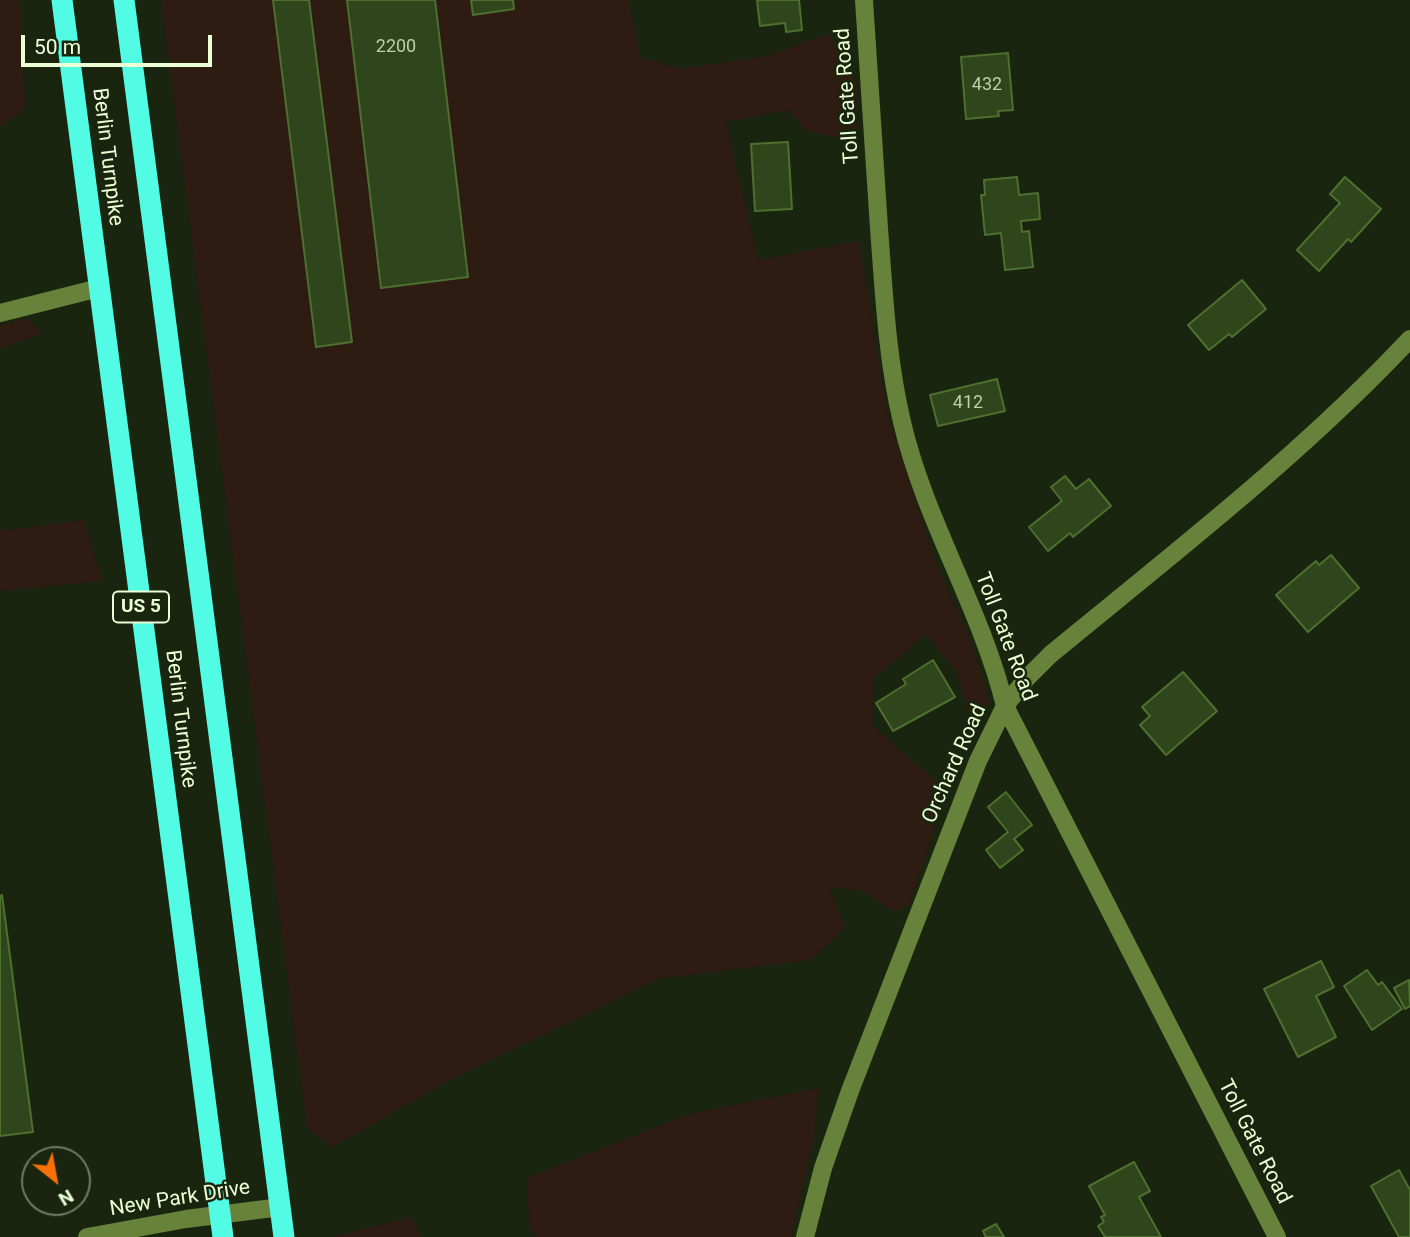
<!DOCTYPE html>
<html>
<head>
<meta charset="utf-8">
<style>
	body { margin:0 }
	#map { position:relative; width:1410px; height:1237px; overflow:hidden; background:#1a250f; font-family:Roboto,sans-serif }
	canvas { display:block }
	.north { position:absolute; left:21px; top:1146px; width:70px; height:70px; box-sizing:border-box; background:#1a250f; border:2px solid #6e7c5e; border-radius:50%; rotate:149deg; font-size:19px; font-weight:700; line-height:28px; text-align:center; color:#ebfed4 }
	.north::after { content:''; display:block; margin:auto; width:24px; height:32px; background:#f87106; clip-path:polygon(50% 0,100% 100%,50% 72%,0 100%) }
	.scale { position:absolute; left:21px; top:35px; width:191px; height:32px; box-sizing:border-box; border:4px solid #ebfed4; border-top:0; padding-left:9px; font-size:21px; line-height:24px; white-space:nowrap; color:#ebfed4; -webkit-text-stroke:5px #1a250f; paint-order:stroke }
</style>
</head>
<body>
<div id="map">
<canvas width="1410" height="1237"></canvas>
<div class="north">N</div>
<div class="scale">50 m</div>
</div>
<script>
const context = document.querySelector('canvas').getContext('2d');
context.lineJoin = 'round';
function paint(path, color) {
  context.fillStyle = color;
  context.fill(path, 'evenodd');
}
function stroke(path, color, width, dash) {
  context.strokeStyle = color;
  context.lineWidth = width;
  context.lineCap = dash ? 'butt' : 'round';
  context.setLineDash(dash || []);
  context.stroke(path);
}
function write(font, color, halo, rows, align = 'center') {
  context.font = font + ' Roboto,sans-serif';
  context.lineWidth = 5;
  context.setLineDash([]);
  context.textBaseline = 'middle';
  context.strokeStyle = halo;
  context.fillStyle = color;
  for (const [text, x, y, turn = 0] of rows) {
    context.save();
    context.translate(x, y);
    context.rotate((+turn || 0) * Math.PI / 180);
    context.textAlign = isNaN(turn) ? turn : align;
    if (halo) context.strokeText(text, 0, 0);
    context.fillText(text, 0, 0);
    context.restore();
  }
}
paint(new Path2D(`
	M0 0H20L25 108 0 127Z
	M161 0H628L641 58 681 69 767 56 828 34 858 86 857 143 803 129 789 110 726 122 758 260 859 241 888 416 934 558 971 641 989 702 972 724 956 671 926 634 874 678 872 725 947 791 910 903 895 912 862 891 829 887 845 928 810 960 657 979 446 1082 332 1147 307 1128Z
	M28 318 43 333 0 349V325Z
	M84 520 103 581 0 591V531Z
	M819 1088 814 1136 791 1237H536L529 1227 527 1178 689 1114Z
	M412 1217 421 1237H332Z`), '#2e1b12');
const building = new Path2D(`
	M273 0H309L352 342 316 347Z
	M347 0H435L468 277 381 288Z
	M471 0H513L514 9 473 15Z
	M757 0H799L802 30 786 32 785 23 760 26Z
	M1008 53 1013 110 998 111 999 116 966 119 961 57Z
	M788 142 792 209 755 211 751 144Z
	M1017 177 1019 195 1038 193 1040 219 1021 221 1022 232 1029 231 1033 267 1005 270 1001 233 985 235 981 195H985L984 180Z
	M1345 177 1381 209 1351 242 1348 239 1319 271 1297 250 1340 203 1330 194Z
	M1242 280 1266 309 1232 337 1229 334 1209 350 1188 325Z
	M997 379 1005 411 938 426 930 395Z
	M1065 476 1076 489 1089 479 1111 506 1073 537 1070 533 1048 551 1029 527 1062 501 1051 487Z
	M1331 555 1359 588 1308 632 1276 595 1316 561 1319 565Z
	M933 660 955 697 893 731 876 703 906 684 903 679Z
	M1183 672 1217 711 1166 755 1140 725 1150 716 1142 707Z
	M1006 792 1032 825 1014 839 1023 850 1000 868 986 850 1008 832 988 807Z
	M2 895 33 1132 0 1136V896Z
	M1321 961 1334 987 1316 996 1336 1037 1298 1057 1264 989Z
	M1367 970 1378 985 1382 982 1402 1009 1372 1030 1344 986Z
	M1409 980 1410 1006 1405 1009 1394 988Z
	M1134 1162 1150 1191 1139 1197 1161 1237H1105L1098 1226 1104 1222 1101 1217 1105 1215 1089 1186Z
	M1399 1170 1410 1190V1237H1399L1371 1186Z
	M996 1224 1004 1237H986L983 1231Z`);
paint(building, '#2f451c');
stroke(building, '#4d702e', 2);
stroke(new Path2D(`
	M864 0C869 76 874 152 879 228 884 293 887 359 902 422 925 521 981 608 1005 706L1277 1237
	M0 313 99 288
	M87 1237 186 1219 281 1207
	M805 1237 823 1168 850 1091 978 761 1005 706 1026 679 1051 654C1174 553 1301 455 1410 339`), '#67823b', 18);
stroke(new Path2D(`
	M62 0 223 1237
	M124 0 284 1237`), '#52fbe3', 21);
write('18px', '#bcd0a6', null, [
	["2200",396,47],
	["432",987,85],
	["412",968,403]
]);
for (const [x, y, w] of [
	[141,607,56]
]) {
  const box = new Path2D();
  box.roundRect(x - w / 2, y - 15.5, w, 31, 5);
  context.fillStyle = '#1a250f';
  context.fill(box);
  stroke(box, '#ebfed4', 2);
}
write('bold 19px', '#ebfed4', null, [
	["US 5",141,607]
]);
write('21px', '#ebfed4', '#1a250f', [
	["Toll Gate Road",848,96,-94],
	["Berlin Turnpike",107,157,83],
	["Toll Gate Road",1005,637,69],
	["Berlin Turnpike",180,719,83],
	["Orchard Road",955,764,-66],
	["Toll Gate Road",1254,1142,63],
	["New Park Drive",180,1199,-9]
]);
</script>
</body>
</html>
